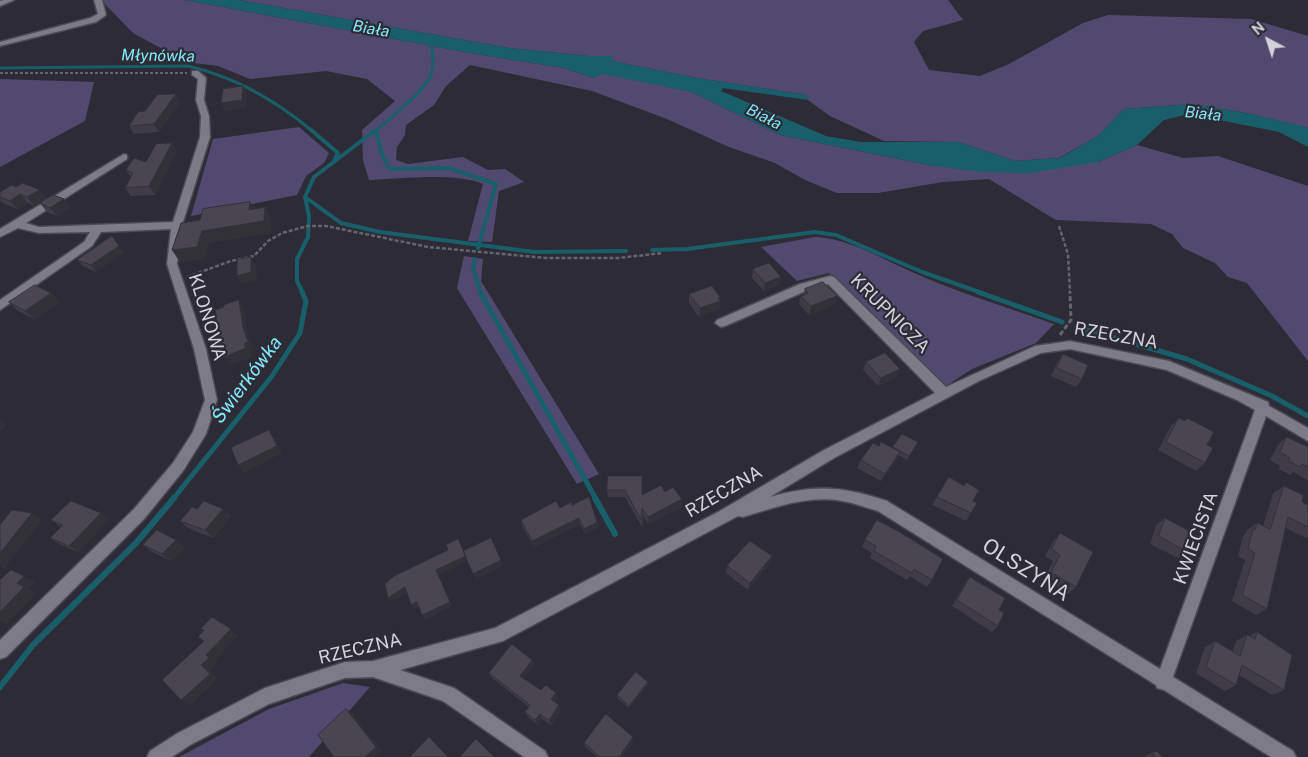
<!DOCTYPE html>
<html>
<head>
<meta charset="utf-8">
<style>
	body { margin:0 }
	#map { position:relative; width:1308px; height:757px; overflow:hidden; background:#2d2c36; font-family:"Public Sans",sans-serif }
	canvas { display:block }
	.north { position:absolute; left:1243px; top:15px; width:50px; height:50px; -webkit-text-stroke:4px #2d2c36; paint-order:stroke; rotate:320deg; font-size:14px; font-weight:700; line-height:20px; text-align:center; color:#d3d2d9 }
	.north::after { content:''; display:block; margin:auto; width:18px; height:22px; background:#d3d2d9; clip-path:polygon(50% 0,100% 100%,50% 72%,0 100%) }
</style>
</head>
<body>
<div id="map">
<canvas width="1308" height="757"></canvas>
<div class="north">N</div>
</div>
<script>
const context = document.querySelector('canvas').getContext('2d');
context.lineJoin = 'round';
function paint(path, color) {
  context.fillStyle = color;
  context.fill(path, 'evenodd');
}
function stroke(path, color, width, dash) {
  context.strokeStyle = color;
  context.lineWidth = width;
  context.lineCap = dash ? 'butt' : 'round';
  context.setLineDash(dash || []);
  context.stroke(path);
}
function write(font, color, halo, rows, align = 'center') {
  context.font = font + ' "Public Sans",sans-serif';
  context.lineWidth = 4.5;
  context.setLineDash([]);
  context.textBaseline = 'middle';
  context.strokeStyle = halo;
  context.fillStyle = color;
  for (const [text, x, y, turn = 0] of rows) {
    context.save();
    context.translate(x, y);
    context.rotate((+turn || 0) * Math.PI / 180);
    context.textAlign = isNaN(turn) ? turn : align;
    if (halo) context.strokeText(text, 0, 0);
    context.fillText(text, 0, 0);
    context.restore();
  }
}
paint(new Path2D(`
	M101 0H185L470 53 564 68 594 78 602 73 692 92 780 135 934 166 1098 162 1137 145 1183 158 1218 156 1308 186V361L1247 283 1228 277 1215 263 1183 248 1172 234 1151 224 1056 220 989 179 943 182 878 193H837L805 180 775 163 729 147 667 119 592 91 470 65 446 86 434 105 406 125 405 135 397 147 396 160 408 164 463 157 488 170 505 169 524 182 499 191 492 242 468 241 483 184C456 172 399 179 369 180L363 160 362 130 395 101 367 79 326 71 250 79 218 66 186 62 133 33Z
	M239 0H948L963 20 923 31 914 42 929 70 980 76 1009 64 1083 23 1108 15 1251 19 1308 36V128L1251 114 1193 104 1124 109 1098 136 1059 158 1015 161 958 142 884 141 830 116 808 100 806 95 697 78 612 61V56H588L509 48Z
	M0 79 94 82 85 121 0 167Z
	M299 127 329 153 324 163 306 176 297 195 191 216 213 139Z
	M815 237C851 239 880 258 912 272 958 293 1007 307 1054 324L1036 343 972 369 946 386 829 273 797 281 761 247Z
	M464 256 483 259 481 281 599 474 577 484 457 288Z
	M343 683 370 687 309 757H179L269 709Z`), '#524971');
paint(new Path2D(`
	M185 0H239L509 48 588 56H613L612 61 697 78 806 95 808 100 723 88 721 91 826 136 861 142H958L1015 161 1060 158 1098 136 1124 109 1193 104 1251 114 1306 127 1308 128V147L1279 132 1189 114 1164 120 1137 145 1098 162 1030 173 982 172 934 166 780 135 692 92 602 74 594 78 564 68 470 53Z`), '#185f6b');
stroke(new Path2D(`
	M0 68 188 66C235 77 274 99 311 130
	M376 130C388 121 427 89 431 74 435 63 432 50 430 39`), '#185f6b', 3);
stroke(new Path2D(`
	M310 129 338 153 334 161
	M376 131 382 155 390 169 449 168 496 184 478 248
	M305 197 341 223 380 232 534 252 626 251
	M652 250 687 249 815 232 836 235 922 272 982 293
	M475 259 473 268 481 293
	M303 293 297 281V259L308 237 309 216 305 197 314 177 377 129`), '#185f6b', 4);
stroke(new Path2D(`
	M480 292 596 499
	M978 292 1062 322
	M1084 329 1187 359 1272 396 1308 416
	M173 499 272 376 300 333 306 301 302 292`), '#185f6b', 5);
stroke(new Path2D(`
	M595 498 615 534
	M0 687 33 645 136 543 174 498`), '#185f6b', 6);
const street = new Path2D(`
	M94 0H102L106 15 96 22 0 46V42L90 18 98 14Z
	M192 71H198L206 78 204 100 209 116 210 137 182 225 177 264 206 349 217 400 206 434 183 471 144 519 6 657 0 659V640L134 509 173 463 193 432 205 400 194 349 167 264 171 229 101 232 92 246 0 310V300L84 242 90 232 39 233 18 228 0 237V229L124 154 127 155V159L26 223 39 227 173 222 200 137 201 116 196 100 198 79 192 75Z
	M830 276 834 277 946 387 1035 346 1070 341 1169 361 1268 402 1269 406 1308 428V441L1266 416 1173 677 1293 751 1296 757H1271L1164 690 1157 688 1156 685 878 511C865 507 851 502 837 500 805 496 773 508 743 517L738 516 503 641 400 670 454 688 545 751 548 757H524L443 701 373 677 345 678 269 704 190 745 172 757H147L150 751 178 733 265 688 345 662 373 661 495 628 718 512 824 450 935 393 828 284 808 290 725 326 721 327 715 323 717 320 800 284ZM1070 349 1167 370 1237 400 1255 410 1160 669 887 501C844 486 813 484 770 497L834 458 979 381 1041 353Z`);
const secondary = new Path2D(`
	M4 0H14L0 6V1Z`);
stroke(street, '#4b4952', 3);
stroke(secondary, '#4b4952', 3);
stroke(new Path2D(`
	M0 73H187`), '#65646d', 2, [3, 2]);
stroke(new Path2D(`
	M1059 226 1068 254 1070 293
	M187 277 231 261 254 256 268 241 282 233 308 226H326L428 247 546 258H618L663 253`), '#65646d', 2.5, [4, 2]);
stroke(new Path2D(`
	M1060 335 1071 320 1070 292`), '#65646d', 3, [5, 2.5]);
paint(street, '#7d7b87');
paint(secondary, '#7d7b87');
paint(new Path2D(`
	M180 102 159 132 134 134 129 126 145 111Z
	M172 143 177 151 155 195 131 196 125 188 131 177 126 170 146 162Z
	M0 192 47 198 34 206 28 203 17 209 3 203 0 200Z
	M64 199 71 208 57 216 47 212 40 203Z
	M124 252 96 272 83 266 77 260Z
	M753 269 781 277 779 285 764 291 752 278Z
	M805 289 837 296 835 304 809 315 799 304 801 296 803 295Z
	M51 293 59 302 34 319 18 311 9 302Z
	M689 294 720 297 719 309 699 317 689 303Z
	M1063 354 1082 379 1076 387 1051 376 1057 363Z
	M866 362 896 377 878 386 863 370Z
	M1179 418 1184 421 1187 418 1207 445 1205 463 1196 471 1158 450 1171 426Z
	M902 434 916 446 907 460 898 455 896 460 881 481 857 468 861 460 879 446 893 448Z
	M1287 437 1308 447V480H1307L1293 472 1290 475 1279 469 1280 466 1270 460 1278 445Z
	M608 476 642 495 665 492 681 507 648 524 643 515 642 527 625 497H608L607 490Z
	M949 477 964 485 966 482 973 501 971 513 966 521 932 505Z
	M1284 486 1302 502 1308 505V537L1306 538 1286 528 1267 609 1256 615 1232 601 1245 560 1238 556 1243 536 1246 533 1247 530 1257 523 1263 526 1273 493Z
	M572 505 597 522 598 528 585 534 580 524 534 547 522 526 521 520 560 508Z
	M197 509 231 516 213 538 188 528 180 521Z
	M101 513 109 519 78 552 59 544 50 538 61 527 51 520Z
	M1165 518 1187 552 1178 558 1150 544 1156 525Z
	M1060 533 1076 587 1068 594 1044 579 1053 561 1045 556 1054 540Z
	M176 540 185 547 171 561 152 552 143 545Z
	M865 540 932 580 927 587 910 576 907 580 870 558 872 553 862 547Z
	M770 563 748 590 726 573 727 566Z
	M970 577 999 610 998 626 992 632 952 606 965 583Z
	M1257 632 1284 690 1272 695 1239 675 1236 685 1225 691 1196 673 1205 647 1215 641 1233 651 1236 641 1247 635 1249 636Z
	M532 660 535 665 524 679 541 690 558 698 555 702 561 710 551 725 542 719 538 725 528 717 525 712 529 707 492 678 489 673Z
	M648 682V685L629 708 617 698V695Z
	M633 737 634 741 622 757H597L585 747 584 743Z
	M1156 751 1163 757H1145V756Z`), '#3f3c45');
paint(new Path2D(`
	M243 86 247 94 246 108 225 111 221 103Z
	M176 94 180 102 159 132 154 124Z
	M172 143 177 151 155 195 149 186Z
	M40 190 47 198 34 206 27 197Z
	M20 194 28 203 17 209 10 201Z
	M64 199 71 208 57 216 50 208Z
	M250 202 256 213 249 210Z
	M265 207 272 219 270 233 209 243 205 259 180 262 172 250 202 231Z
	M112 236 124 252 96 272 91 265Z
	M251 257 256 266 257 281 242 284 237 276Z
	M781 277 779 285 764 291 765 283Z
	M51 293 59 302 34 319 25 311Z
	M837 296 835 304 809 315 811 306Z
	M720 297 719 309 699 317 700 308Z
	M239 300 244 309 248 335 254 350 250 352 252 357 230 365 224 357 244 344Z
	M900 369 896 377 878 386 881 378Z
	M0 420 7 425 0 431Z
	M269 430 274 438 282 453 244 473 238 465Z
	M900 452 896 460 881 481 885 474Z
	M682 499 681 507 648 524V517Z
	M223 509 231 516 213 538 205 530Z
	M32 513 42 520 4 569 0 566V553Z
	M101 513 109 519 78 552 69 546Z
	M579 518 580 524 534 547 532 541Z
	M597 522 598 528 585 534 584 529Z
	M176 540 185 547 171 561 162 554Z
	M466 556 468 561 439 575 452 606 425 620 422 615 436 570Z
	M772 556 770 563 748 590 750 583Z
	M501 560 503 566 476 580 473 574Z
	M24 576 35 582 29 589 36 593 7 624 0 621V612L17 583Z
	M405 587 409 592 391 602 388 598Z
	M417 602 420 606 415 609 411 605Z
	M231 629 238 635 215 661 217 664 210 671 218 679 190 705 181 700 206 655Z
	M532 660 535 665 523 681 520 676Z
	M648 682V685L629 708V706Z
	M556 693 558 698 553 704 551 699Z
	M559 705 561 710 551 725 549 720Z
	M346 709 353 714 382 751 375 757H365Z
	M540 714 542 719 538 725 535 720Z
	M633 737 634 741 622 757H619Z`), '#333138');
const building = new Path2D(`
	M243 86 242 100 221 103 223 89Z
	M176 94 154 124 129 126 138 112 145 111 157 95Z
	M172 143 149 186 125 188 133 173 126 170 134 158 146 162 156 144Z
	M23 183 40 190 27 197 20 194 10 201 0 197V192L12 185 16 187Z
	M53 195 64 199 50 208 40 203Z
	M250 202 249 210 265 207 264 221 202 231 197 247 172 250 181 223 200 220 203 209Z
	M112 236 119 246 91 265 77 260Z
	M251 257V272L237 276V260Z
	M769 263 781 277 765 283 753 269Z
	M823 282 837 296 811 306 801 296 808 293 805 289Z
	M35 285 51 293 25 311 9 302Z
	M712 286 720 297 718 298 720 301 700 308 689 294Z
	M239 300 243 327 248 342 244 344 246 348 224 357 219 341 215 310 224 307V305Z
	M885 353 900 369 881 378 866 362Z
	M1063 354 1088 365 1082 379 1057 368Z
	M1179 418 1185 421 1187 418 1214 432 1207 445 1213 448 1205 463 1166 442Z
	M269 430 277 446 238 465 231 448Z
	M902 434 918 442 909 456 893 447Z
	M1287 437 1308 447V467L1302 464 1300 467 1289 461 1290 458 1280 452Z
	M881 442 900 452 885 474 861 460 873 443 879 446Z
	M608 476H642V495L661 485 665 492 673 487 682 499 648 517 642 508 641 520 625 490H607Z
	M949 477 964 486 966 482 979 490 973 501 977 503 971 513 937 497Z
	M1284 486 1303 495 1302 502 1308 505V527L1288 517 1267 609 1242 595 1255 553 1248 549 1253 529 1255 530 1257 523 1270 529Z
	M589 497 597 522 584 529 579 518 532 541 521 520 556 501 560 508 571 502 572 505Z
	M71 501 101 513 69 546 50 538 63 525 51 520Z
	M204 501 223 509 205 530 180 521 192 507 197 509Z
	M12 510 32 513 0 553V525Z
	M1165 518 1193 533 1187 552 1159 536Z
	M877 520 898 531 943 559 932 580 914 569 912 573 874 551 876 546 865 540Z
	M157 530 176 540 162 554 143 545Z
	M1060 533 1093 552 1076 587 1051 572 1060 555 1052 549Z
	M491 538 501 560 473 574 463 551Z
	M458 539 466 556 436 570 450 602 422 615 417 602 411 605 405 587 388 598 385 584 394 576 448 550 446 545Z
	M750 541 772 556 750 583 727 566Z
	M11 570 24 576 17 583 24 587 0 612V580Z
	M970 577 1005 598 999 610 1004 613 998 626 957 600Z
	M212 617 231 629 206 655 209 658 201 665 210 674 181 700 162 680 204 641 198 637 204 630 201 629Z
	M1257 632 1292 655 1284 690 1242 665 1236 685 1206 667 1215 641 1240 656 1247 635 1255 639Z
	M512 644 532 660 520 676 541 690 546 685 556 693 551 699 559 705 549 720 540 714 535 720 525 712 530 705 489 673Z
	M636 672 648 682 629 706 617 695Z
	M346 709 376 747 365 757H334L318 735Z
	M606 714 633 737 619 757H600L584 743Z
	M429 737 448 757H410Z
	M476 739 494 757H460Z
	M1156 751 1163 757H1153Z`);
paint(building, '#494650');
stroke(building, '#333138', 1);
write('italic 16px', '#82e9fc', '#2d2c36', [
	["Biała",371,29,10],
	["Młynówka",158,56,1],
	["Biała",1203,114,6],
	["Biała",764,117,27]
]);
write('18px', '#d3d2d9', '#2d2c36', [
	["KRUPNICZA",890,314,45],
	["KLONOWA",207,317,73],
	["RZECZNA",1116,336,10],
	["RZECZNA",724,492,-30],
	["KWIECISTA",1196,538,-70],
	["RZECZNA",360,649,-13]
]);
write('italic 19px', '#82e9fc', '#2d2c36', [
	["Świerkówka",247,380,-53]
]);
write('21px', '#d3d2d9', '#2d2c36', [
	["OLSZYNA",1026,570,32]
]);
</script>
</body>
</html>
